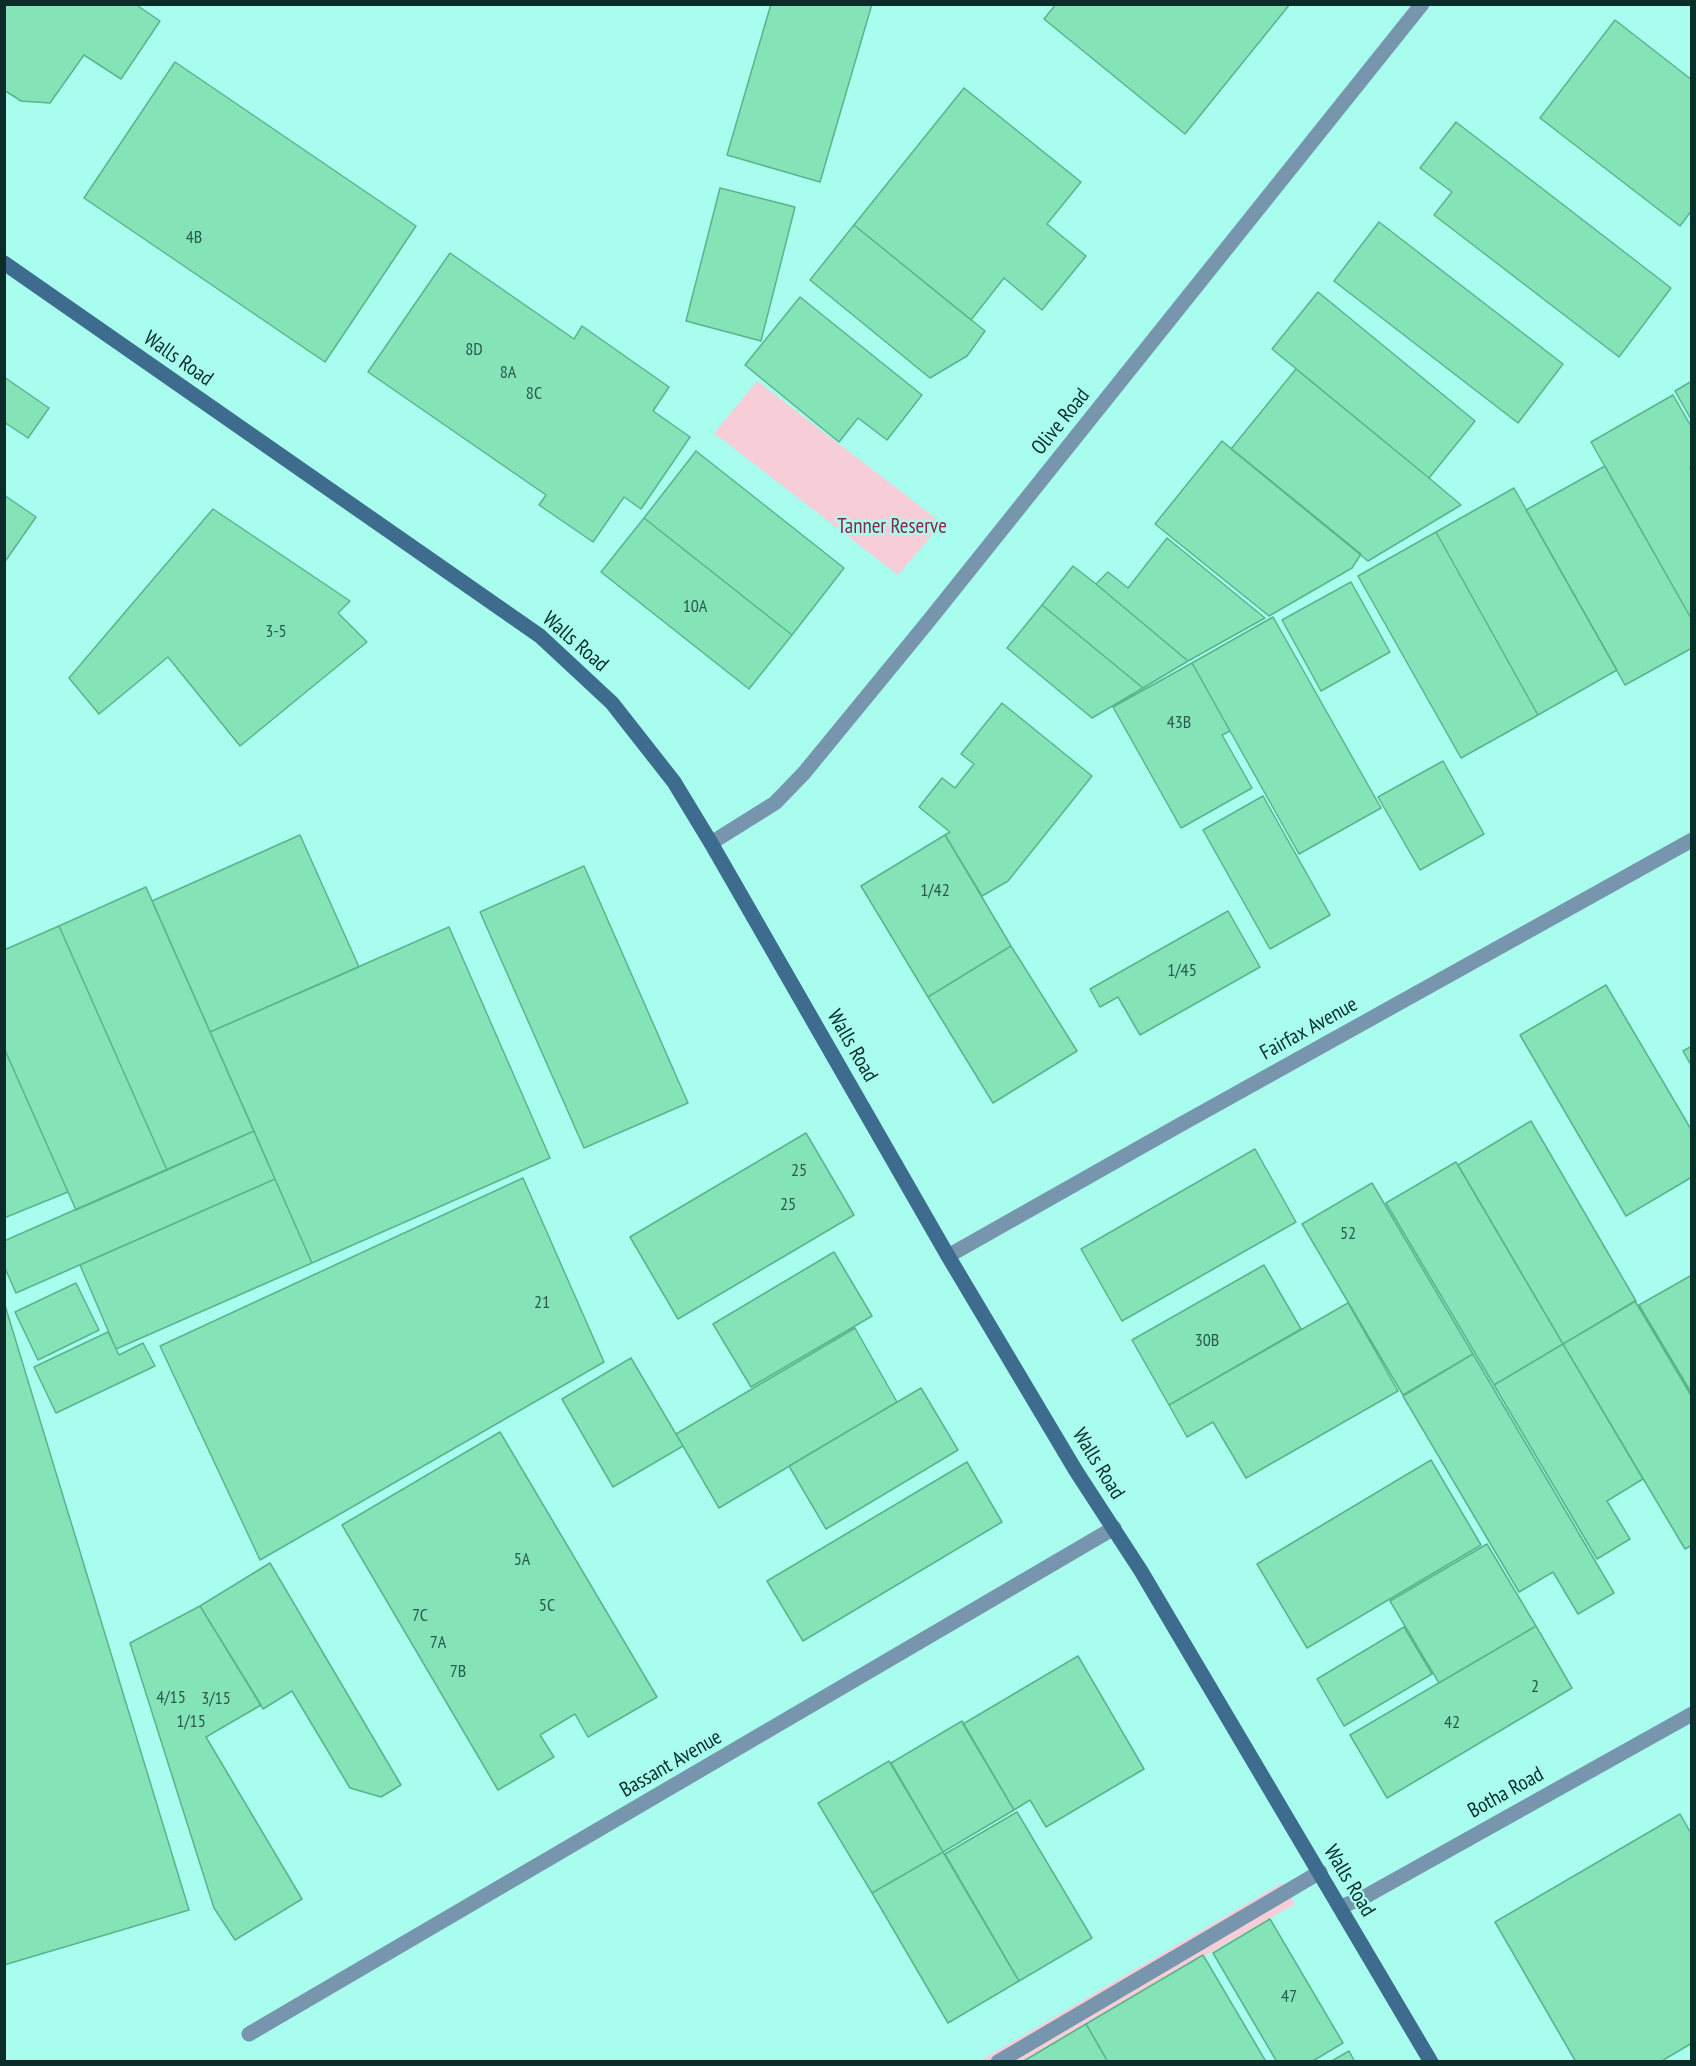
<!DOCTYPE html>
<html>
<head>
<meta charset="utf-8">
<style>
	body { margin:0 }
	#map { position:relative; width:1696px; height:2066px; overflow:hidden; background:#a8fdef; font-family:"PT Sans Narrow",sans-serif }
	canvas { display:block }
	.frame { position:absolute; inset:0; border:6px solid #092e29; pointer-events:none }
</style>
</head>
<body>
<div id="map">
<canvas width="1696" height="2066"></canvas>
<div class="frame"></div>
</div>
<script>
const context = document.querySelector('canvas').getContext('2d');
context.lineJoin = 'round';
function paint(path, color) {
  context.fillStyle = color;
  context.fill(path, 'evenodd');
}
function stroke(path, color, width, dash) {
  context.strokeStyle = color;
  context.lineWidth = width;
  context.lineCap = dash ? 'butt' : 'round';
  context.setLineDash(dash || []);
  context.stroke(path);
}
function write(font, color, halo, rows, align = 'center') {
  context.font = font + ' "PT Sans Narrow",sans-serif';
  context.lineWidth = 4.5;
  context.setLineDash([]);
  context.textBaseline = 'middle';
  context.strokeStyle = halo;
  context.fillStyle = color;
  for (const [text, x, y, turn = 0] of rows) {
    context.save();
    context.translate(x, y);
    context.rotate((+turn || 0) * Math.PI / 180);
    context.textAlign = isNaN(turn) ? turn : align;
    if (halo) context.strokeText(text, 0, 0);
    context.fillText(text, 0, 0);
    context.restore();
  }
}
paint(new Path2D(`
	M757 381 942 523 898 575 714 433Z
	M1282 1883 1295 1904 1022 2061 978 2062Z`), '#f7ced7');
const building = new Path2D(`
	M4 4H135L160 21 121 79 84 55 50 103 21 101 4 90Z
	M771 4H872L820 182 727 155Z
	M1056 4H1290L1185 134 1044 19Z
	M1615 20 1692 80V210L1680 226 1540 118Z
	M175 62 416 226 325 362 84 198Z
	M964 88 1081 182 1047 224 1086 256 1042 310 1004 278 971 320 854 225Z
	M1456 122 1671 288 1619 357 1434 215 1452 192 1420 168Z
	M720 188 795 207 761 341 686 321Z
	M1379 222 1563 364 1518 423 1334 281Z
	M854 225 985 331 967 356 930 378 810 280Z
	M450 253 574 339 582 326 669 387 653 411 690 437 641 509 624 497 593 542 539 505 546 495 368 372Z
	M1318 292 1475 421 1429 478 1272 349Z
	M800 297 922 395 887 440 858 418 839 442 745 365Z
	M1296 369 1429 478 1461 505 1368 561 1231 449Z
	M4 377 49 408 28 438 4 422Z
	M1692 381V421L1675 391Z
	M1673 395 1692 428V468H1690L1692 471V620L1591 442Z
	M1222 441 1361 554 1352 568 1269 616 1155 524Z
	M696 451 844 568 792 635 644 518Z
	M1605 466 1692 620V648L1625 685 1526 510Z
	M1514 488 1617 670 1538 715 1436 532Z
	M4 495 36 517 4 563Z
	M213 509 350 601 338 613 367 642 240 746 168 657 99 714 69 678Z
	M644 518 792 635 749 689 601 572Z
	M1436 532 1538 715 1461 758 1358 576Z
	M1167 538 1265 618 1188 661 1096 584 1108 572 1128 588Z
	M1073 566 1096 584 1188 661 1143 688 1042 605Z
	M1351 582 1390 652 1321 691 1282 620Z
	M1042 605 1143 688 1092 718 1007 648Z
	M1273 617 1381 808 1299 854 1192 663Z
	M1192 663 1230 731 1222 735 1252 788 1181 828 1113 707Z
	M1002 703 1092 776 1008 881 982 896 945 835 950 832 919 807 942 778 955 788 974 764 961 754Z
	M1443 761 1484 834 1420 870 1378 797Z
	M1263 796 1330 915 1270 949 1203 830Z
	M300 835 359 967 210 1032 152 901Z
	M945 835 1011 946 928 997 861 886Z
	M584 866 688 1103 584 1148 480 912Z
	M146 887 254 1131 167 1170 59 926Z
	M1228 911 1260 967 1140 1035 1118 997 1100 1007 1090 989Z
	M59 926 167 1170 76 1210 4 1048V950Z
	M449 927 550 1158 312 1263 210 1032Z
	M1011 946 1077 1051 993 1103 928 997Z
	M1606 985 1692 1131V1177L1626 1216 1520 1035Z
	M1692 1046V1067L1683 1051Z
	M4 1048 68 1192 4 1218Z
	M1531 1121 1636 1301 1563 1344 1458 1165Z
	M254 1131 275 1179 16 1293 4 1266V1241Z
	M806 1133 854 1215 678 1319 630 1237Z
	M1255 1149 1296 1222 1122 1321 1081 1249Z
	M1456 1162 1563 1344 1494 1385 1386 1203Z
	M523 1178 604 1362 260 1560 160 1346Z
	M275 1179 312 1263 116 1349 80 1265Z
	M1372 1183 1473 1354 1403 1395 1302 1224Z
	M834 1252 872 1316 751 1387 713 1324Z
	M1264 1265 1301 1329 1169 1405 1132 1340Z
	M1692 1275V1394L1639 1305Z
	M76 1283 99 1330 38 1360 15 1312Z
	M1635 1301 1692 1397V1545L1685 1549 1563 1344Z
	M4 1302 189 1910 4 1965Z
	M1348 1303 1398 1391 1246 1478 1213 1422 1187 1437 1169 1405Z
	M855 1328 897 1402 719 1508 676 1434Z
	M108 1332 119 1355 143 1343 155 1366 56 1413 34 1367Z
	M1563 1344 1643 1479 1607 1501 1630 1539 1597 1559 1494 1385Z
	M1473 1354 1614 1593 1578 1614 1553 1572 1519 1592 1403 1396Z
	M631 1358 683 1446 613 1487 562 1399Z
	M921 1388 958 1450 826 1529 789 1466Z
	M500 1432 657 1697 588 1737 575 1714 540 1735 554 1757 498 1790 342 1525Z
	M1431 1460 1481 1545 1307 1648 1257 1564Z
	M967 1462 1002 1522 803 1641 767 1581Z
	M1487 1544 1536 1626 1439 1683 1390 1601Z
	M270 1563 401 1785 381 1797 350 1788 292 1691 263 1709 200 1606Z
	M200 1606 261 1705 206 1737 302 1899 235 1940 214 1908 130 1643Z
	M1536 1626 1572 1688 1387 1798 1350 1735Z
	M1404 1627 1432 1674 1344 1726 1317 1679Z
	M1078 1656 1144 1769 1046 1827 1030 1800 1014 1810 963 1724Z
	M962 1721 1014 1810 943 1852 891 1763Z
	M889 1761 943 1852 872 1893 818 1803Z
	M1017 1812 1092 1938 1019 1981 945 1854Z
	M1680 1814 1692 1835V2043L1660 2062H1576L1495 1922Z
	M943 1852 1019 1981 948 2023 872 1893Z
	M1270 1919 1343 2043 1311 2062H1277L1213 1953Z
	M1203 1955 1265 2060 1262 2062H1108L1086 2024Z
	M1086 2024 1108 2062H1022Z
	M1349 2051 1355 2062H1330Z`);
paint(building, '#85e3b8');
stroke(building, '#59b48c', 1.5);
stroke(new Path2D(`
	M998 2062 1320 1872`), '#7795ad', 15);
stroke(new Path2D(`
	M711 843 775 803 804 773 927 623 1422 4
	M948 1256 1178 1126 1692 840
	M1341 1907 1368 1895 1692 1714
	M249 2034 1114 1528`), '#7795ad', 15);
stroke(new Path2D(`
	M4 263 540 636 612 703 674 782 711 843 948 1256 1076 1471 1141 1571 1431 2062`), '#3e6c8f', 15);
write('18px', '#285b4d', null, [
	["4B",194,238],
	["8D",474,350],
	["8A",508,373],
	["8C",534,394],
	["10A",695,607],
	["3-5",276,632],
	["43B",1179,723],
	["1/42",935,891],
	["1/45",1182,971],
	["25",799,1171],
	["25",788,1205],
	["52",1348,1234],
	["21",542,1303],
	["30B",1207,1341],
	["5A",522,1560],
	["5C",547,1606],
	["7C",420,1616],
	["7A",438,1643],
	["7B",458,1672],
	["2",1535,1687],
	["4/15",171,1698],
	["3/15",216,1699],
	["1/15",191,1722],
	["42",1452,1723],
	["47",1289,1997]
]);
write('21px', '#092e29', '#a8fdef', [
	["Walls Road",178,359,35],
	["Olive Road",1061,422,-51],
	["Walls Road",575,642,41],
	["Fairfax Avenue",1309,1029,-29],
	["Walls Road",852,1046,60],
	["Walls Road",1098,1464,58],
	["Bassant Avenue",671,1764,-30],
	["Botha Road",1506,1793,-29],
	["Walls Road",1349,1881,59]
]);
write('21px', '#8b254a', '#a8fdef', [
	["Tanner Reserve",892,527]
]);
</script>
</body>
</html>
